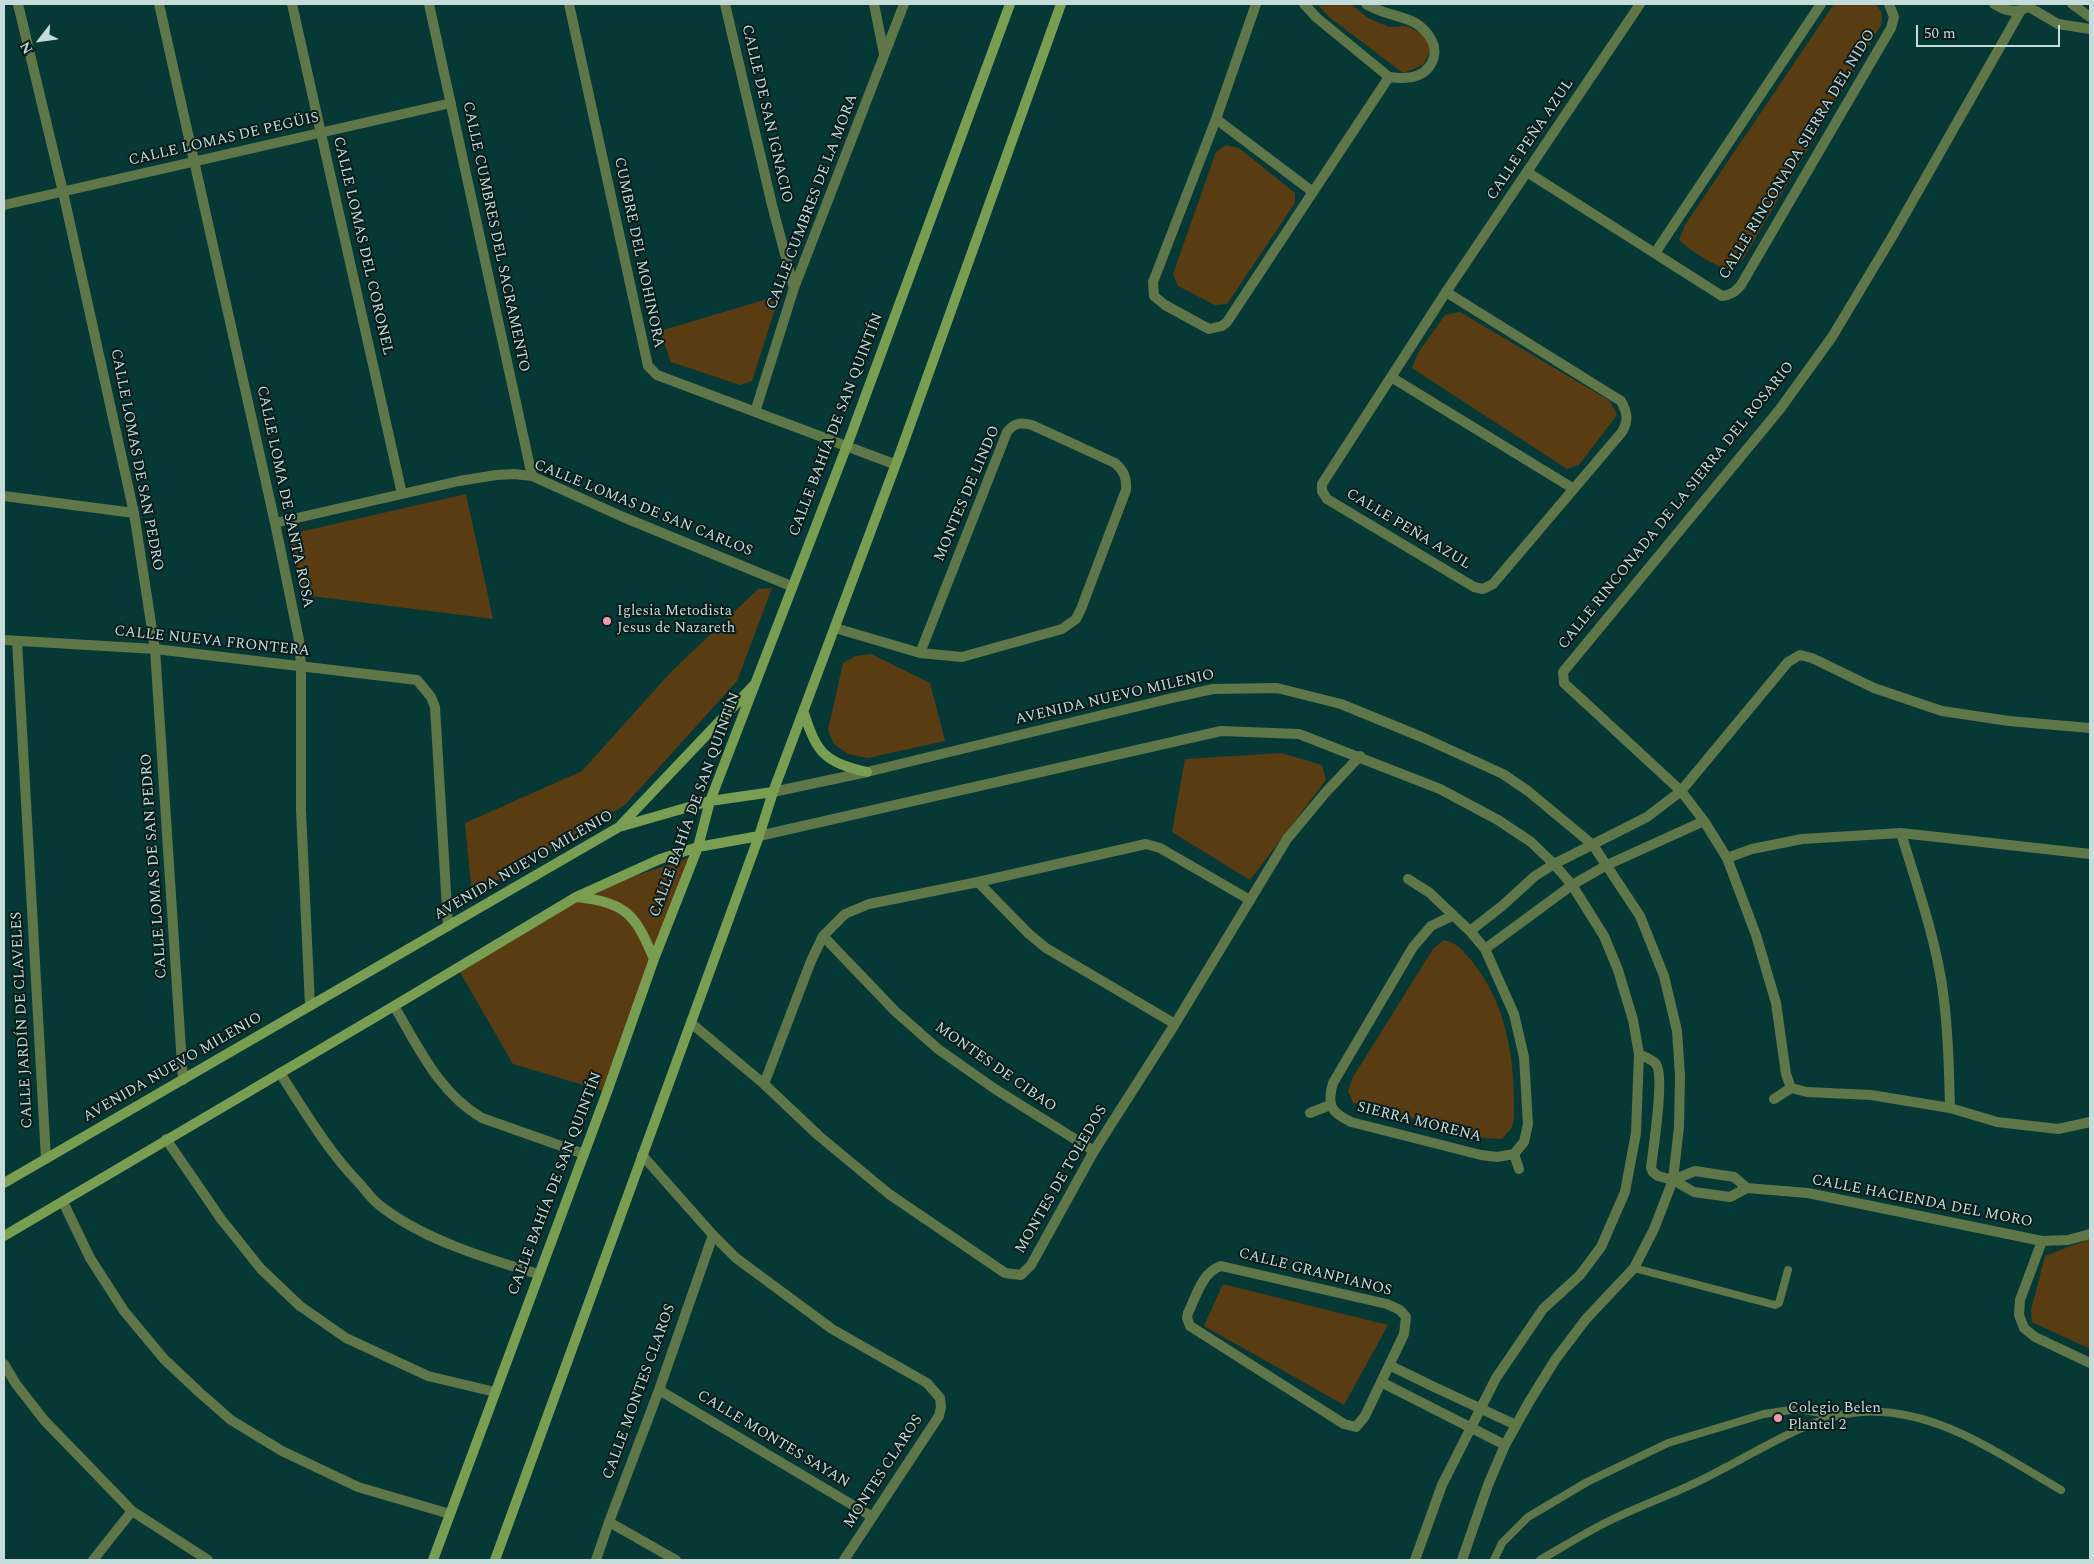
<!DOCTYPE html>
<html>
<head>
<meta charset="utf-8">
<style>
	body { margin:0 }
	#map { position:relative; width:2094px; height:1564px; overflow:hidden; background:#063836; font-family:Spectral,serif }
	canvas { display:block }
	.frame { position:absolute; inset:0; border:5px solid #c5dcda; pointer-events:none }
	.north { position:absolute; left:15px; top:15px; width:50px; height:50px; -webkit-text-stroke:4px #091c1b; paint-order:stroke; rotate:240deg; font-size:14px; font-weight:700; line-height:20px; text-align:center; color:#c5dcda }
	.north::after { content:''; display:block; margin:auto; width:18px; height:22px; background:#c5dcda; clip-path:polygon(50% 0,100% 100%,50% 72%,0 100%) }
	.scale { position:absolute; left:1916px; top:25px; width:144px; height:22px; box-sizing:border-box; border:2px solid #c5dcda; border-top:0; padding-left:6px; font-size:15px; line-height:18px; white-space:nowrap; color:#c5dcda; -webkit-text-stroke:4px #091c1b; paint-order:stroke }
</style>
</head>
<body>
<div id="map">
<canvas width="2094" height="1564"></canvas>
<div class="frame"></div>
<div class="north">N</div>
<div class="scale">50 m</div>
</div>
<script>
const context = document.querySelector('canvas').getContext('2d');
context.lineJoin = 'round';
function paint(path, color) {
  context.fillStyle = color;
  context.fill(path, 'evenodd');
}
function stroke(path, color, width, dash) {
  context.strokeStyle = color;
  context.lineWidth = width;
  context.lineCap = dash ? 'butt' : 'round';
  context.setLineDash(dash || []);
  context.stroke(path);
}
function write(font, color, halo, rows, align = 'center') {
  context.font = font + ' Spectral,serif';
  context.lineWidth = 4;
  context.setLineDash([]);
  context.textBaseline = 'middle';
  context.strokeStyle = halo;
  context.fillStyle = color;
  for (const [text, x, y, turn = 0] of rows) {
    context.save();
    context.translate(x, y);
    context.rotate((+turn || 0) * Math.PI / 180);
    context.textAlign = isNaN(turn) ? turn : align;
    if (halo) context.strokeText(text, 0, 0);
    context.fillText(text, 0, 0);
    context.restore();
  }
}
paint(new Path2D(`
	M1317 4H1351L1368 18 1389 27 1407 26 1422 34 1428 44 1430 52 1423 65 1403 73 1329 17Z
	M1834 4H1875L1881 11 1882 23 1743 259 1727 270C1710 262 1693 253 1679 240L1685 225Z
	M1226 145 1239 148 1295 193V203L1227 304 1215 305 1178 286 1173 274 1216 152Z
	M774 297 775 309 752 381 740 385 671 362 660 331Z
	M1460 312 1610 401 1617 415 1579 465 1567 469 1412 368 1418 353 1445 315Z
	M466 494 493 619 303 595 289 537 295 533Z
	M772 588 737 681 625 805 472 895 465 823 582 771 670 673 758 589Z
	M871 654 930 683 945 741 868 758 848 754 834 744 828 730 843 663 856 656Z
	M1281 753 1322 765 1326 780 1250 880 1172 832 1185 759Z
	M695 856 607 1092 513 1064 456 965 575 896Z
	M1444 940C1459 944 1461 949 1471 960 1503 999 1513 1048 1514 1097 1514 1105 1515 1119 1512 1127 1510 1131 1504 1136 1502 1139L1483 1138 1367 1105 1353 1103 1348 1091 1353 1077 1433 949Z
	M2090 1239V1349L2032 1322 2031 1310 2045 1256Z
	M1223 1284 1388 1325 1344 1405 1204 1326Z`), '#5a3c13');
stroke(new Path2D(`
	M1634 1268 1775 1305 1779 1303 1788 1270
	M1494 1560 1502 1543 1528 1517 1587 1482 1668 1443 1764 1414 1797 1409 1834 1415
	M1540 1560C1563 1547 1586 1532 1609 1521 1643 1504 1680 1492 1713 1474 1766 1448 1820 1407 1882 1412 1948 1416 2006 1458 2061 1490`), '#5f7648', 8);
stroke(new Path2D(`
	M18 4 63 192 134 513 155 649 183 1080
	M159 4 275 523 299 640 301 665V810L310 1006
	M292 4 402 494
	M429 4 532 476
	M569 4 648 366 657 375 894 464
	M725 4 772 205 794 288
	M874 4 884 54
	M1256 4 1216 119 1153 282 1154 296 1165 305 1209 329 1222 326 1227 322 1389 77
	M1304 4 1317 18 1389 77C1403 79 1420 79 1429 67 1435 59 1436 49 1432 41 1417 12 1391 20 1366 4
	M1994 4C2004 10 2013 13 2024 9
	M2072 4 2090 17
	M2029 7 2058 24 2090 29
	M1216 119 1313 192
	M1527 172 1722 296C1731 295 1735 292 1741 285L1891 28 1894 17 1889 4
	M4 205 451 103
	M1655 253 1821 4
	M1446 292 1621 401C1627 412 1629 420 1622 432L1493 584 1483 589 1474 587 1327 499 1322 491V484L1446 292 1640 4
	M1391 377 1574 489
	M755 412 794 288 904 4
	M4 496 134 513
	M275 523 459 481 496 475 514 474 532 476 623 517 791 586
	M835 628 920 653 962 657 1062 629 1076 619 1081 609 1126 490C1127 478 1124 471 1115 463L1032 425C1020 422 1014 423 1007 432L920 653
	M4 640 155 649 417 680 431 697 435 707 448 926
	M17 641 46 1159
	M773 792 867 772 1168 699 1213 689 1277 688 1341 704 1424 738 1503 774 1528 791 1593 845 1640 916 1664 976 1677 1031 1680 1075 1679 1127 1673 1180 1654 1229 1634 1268 1586 1319 1555 1360 1529 1402 1505 1445 1488 1485 1462 1560
	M1901 833C1916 883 1934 933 1942 985 1948 1025 1949 1068 1950 1108
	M759 836 1221 731 1299 734 1440 789 1498 820 1531 842 1554 864 1572 885 1604 936 1618 970 1633 1020 1639 1054 1636 1133 1625 1192 1601 1247 1580 1275 1543 1309 1496 1378 1442 1485 1415 1560
	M1727 858 1752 849 1802 839 1901 833 2090 854
	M1408 879 1430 893 1470 931 1485 949 1514 1014 1524 1057 1528 1124 1524 1142 1514 1154 1497 1157 1481 1155 1351 1122C1330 1112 1327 1105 1333 1083L1413 947 1431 926 1452 916
	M978 882 1029 934 1046 948 1175 1024
	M1470 931 1502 906 1535 876 1554 864 1647 817 1681 791 1788 662 1800 655 1812 658 1874 688 1942 711 2009 721 2090 728
	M823 936 895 1011 938 1049 995 1089 1094 1151
	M1485 949 1572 885 1607 865 1704 821
	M394 1006C419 1048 439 1093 482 1118L584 1154
	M691 1023 764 1084 819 1136 889 1194 1005 1273 1021 1275 1031 1265 1094 1151 1175 1024 1287 839 1326 792 1360 756
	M1639 1054C1644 1057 1652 1059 1656 1064 1665 1075 1653 1150 1651 1168L1653 1172 1658 1176 1673 1180 1694 1192 1730 1197 1747 1188 1808 1193 2042 1241 2068 1240 2090 1234
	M280 1073C305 1112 328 1151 360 1184 366 1191 371 1198 378 1204 421 1239 485 1258 538 1274
	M764 1084 811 961 823 936 845 914 869 904 978 882 1146 844 1160 848 1250 900
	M1791 1088 1786 1074 1776 1003 1756 935 1727 858 1704 821 1681 791 1564 683 1563 672 1780 409 1832 337 1892 237 2021 10
	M1791 1088 1807 1092 1871 1095 1950 1108 1997 1122 2058 1129 2090 1122
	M1774 1099 1791 1088
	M1310 1113 1330 1105
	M166 1139 221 1219 261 1269 300 1306 346 1338 428 1376 495 1392
	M1514 1154 1519 1169
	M642 1155 713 1235 736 1258 832 1329 927 1383 940 1398 941 1407 939 1416 844 1560
	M1673 1180 1695 1171 1734 1177 1747 1188
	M63 1202 90 1258 124 1311 164 1359 199 1392 231 1420 282 1451 358 1487 450 1514
	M2042 1241 2020 1300 2019 1315 2024 1328 2035 1337 2090 1363
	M1221 1266 1387 1304 1400 1310 1406 1317 1404 1334 1365 1416 1356 1427 1344 1424 1190 1326 1187 1318 1188 1313C1196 1297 1202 1272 1221 1266Z
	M4 1364 16 1384 44 1420 132 1511 208 1560
	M1389 1365 1432 1386 1516 1425
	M1381 1382 1505 1445
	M659 1390 871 1516
	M609 1522 676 1560
	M93 1560 132 1511
	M596 1560 609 1522 659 1390 713 1235`), '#5f7648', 10);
stroke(new Path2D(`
	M804 713C817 754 825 762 867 772
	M621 825 754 685
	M577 897C627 903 635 914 654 959
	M4 1183 619 827 710 801 773 792
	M4 1236 394 1006 576 897 660 859 698 847 759 836
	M433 1560 607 1092 654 959 698 847 710 801 851 435 1010 4
	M495 1560 759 836 773 792 900 453 1061 4`), '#799d51', 10);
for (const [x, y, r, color] of [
	[607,621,5,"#f39aa8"],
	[1778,1418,5,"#f39aa8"]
]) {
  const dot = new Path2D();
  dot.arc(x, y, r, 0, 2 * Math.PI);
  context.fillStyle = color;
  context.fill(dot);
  stroke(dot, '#091c1b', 2);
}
write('15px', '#c5dcda', '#091c1b', [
	["CALLE DE SAN IGNACIO",766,114,77],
	["CALLE LOMAS DE PEGÜIS",224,140,-13],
	["CALLE PEÑA AZUL",1531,140,-56],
	["CALLE RINCONADA SIERRA DEL NIDO",1798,155,-59],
	["CALLE CUMBRES DE LA MORA",813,202,-69],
	["CALLE CUMBRES DEL SACRAMENTO",495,237,78],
	["CALLE LOMAS DEL CORONEL",362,246,77],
	["CUMBRE DEL MOHINORA",638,253,78],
	["CALLE BAHÍA DE SAN QUINTÍN",837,425,-69],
	["CALLE LOMAS DE SAN PEDRO",136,460,79],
	["MONTES DE LINDO",968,494,-67],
	["CALLE LOMA DE SANTA ROSA",284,497,78],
	["CALLE RINCONADA DE LA SIERRA DEL ROSARIO",1677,506,-51],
	["CALLE LOMAS DE SAN CARLOS",643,509,22],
	["CALLE PEÑA AZUL",1408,530,31],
	["CALLE NUEVA FRONTERA",212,642,6],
	["AVENIDA NUEVO MILENIO",1115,698,-13],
	["CALLE BAHÍA DE SAN QUINTÍN",696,805,-70],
	["CALLE LOMAS DE SAN PEDRO",155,866,-94],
	["AVENIDA NUEVO MILENIO",524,866,-30],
	["CALLE JARDÍN DE CLAVELES",23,1020,-93],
	["AVENIDA NUEVO MILENIO",173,1068,-30],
	["MONTES DE CIBAO",995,1068,35],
	["SIERRA MORENA",1419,1123,14],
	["MONTES DE TOLEDOS",1062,1180,-60],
	["CALLE BAHÍA DE SAN QUINTÍN",556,1184,-69],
	["CALLE HACIENDA DEL MORO",1922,1202,11],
	["CALLE GRANPIANOS",1315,1273,14],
	["CALLE MONTES CLAROS",640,1392,-70],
	["CALLE MONTES SAYAN",773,1440,31],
	["MONTES CLAROS",884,1472,-57]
]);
write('15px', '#c5dcda', '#091c1b', [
	["Iglesia Metodista",617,612],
	["Jesus de Nazareth",617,629],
	["Colegio Belen",1788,1409],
	["Plantel 2",1788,1426]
], 'left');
</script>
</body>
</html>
